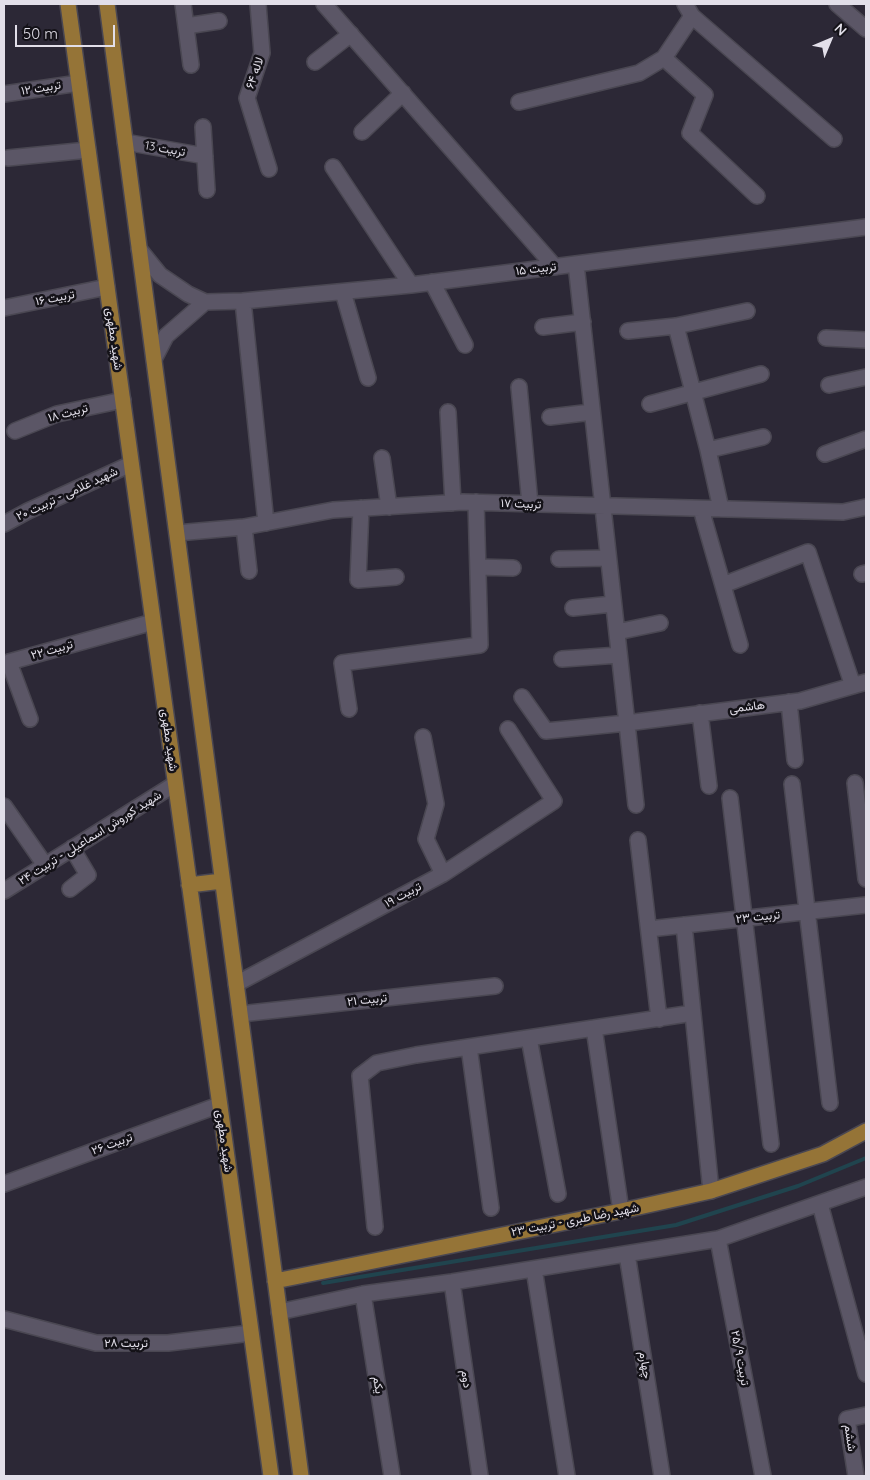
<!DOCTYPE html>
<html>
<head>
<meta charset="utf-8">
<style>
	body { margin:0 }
	#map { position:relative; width:870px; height:1480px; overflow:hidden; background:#2c2836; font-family:Quicksand,sans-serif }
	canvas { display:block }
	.frame { position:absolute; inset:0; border:5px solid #e2dfe9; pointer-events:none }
	.north { position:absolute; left:805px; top:15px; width:50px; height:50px; -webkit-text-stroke:4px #141218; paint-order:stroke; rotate:45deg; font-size:14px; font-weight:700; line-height:20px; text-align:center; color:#e2dfe9 }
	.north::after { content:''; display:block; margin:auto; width:18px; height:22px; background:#e2dfe9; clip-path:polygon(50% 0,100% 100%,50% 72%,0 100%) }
	.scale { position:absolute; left:15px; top:25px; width:100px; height:22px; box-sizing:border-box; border:2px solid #e2dfe9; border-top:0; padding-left:6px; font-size:15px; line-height:18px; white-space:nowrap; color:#e2dfe9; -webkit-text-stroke:4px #141218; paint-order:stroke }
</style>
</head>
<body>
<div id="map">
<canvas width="870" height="1480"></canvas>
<div class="frame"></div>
<div class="north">N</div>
<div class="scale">50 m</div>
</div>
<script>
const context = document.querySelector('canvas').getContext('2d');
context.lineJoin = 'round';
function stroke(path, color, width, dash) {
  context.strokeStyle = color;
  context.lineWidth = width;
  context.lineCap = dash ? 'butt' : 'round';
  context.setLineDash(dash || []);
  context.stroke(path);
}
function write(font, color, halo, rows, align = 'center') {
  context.font = font + ' Quicksand,Vazirmatn,sans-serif';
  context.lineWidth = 5;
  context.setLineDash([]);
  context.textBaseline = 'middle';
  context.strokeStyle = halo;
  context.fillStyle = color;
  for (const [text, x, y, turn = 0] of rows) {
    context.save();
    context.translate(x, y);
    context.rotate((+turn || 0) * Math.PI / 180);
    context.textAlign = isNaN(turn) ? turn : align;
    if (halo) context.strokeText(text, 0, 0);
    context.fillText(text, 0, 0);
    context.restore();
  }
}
stroke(new Path2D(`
	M323 1283 676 1225 798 1186 866 1158`), '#20444e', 4);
const minor = new Path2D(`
	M183 4 191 65
	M258 4 262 53 247 98 269 169
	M324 4 555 267
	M685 4 692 16 834 139
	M837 4 866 29
	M692 16 664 58 705 95 690 133 757 196
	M186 26 219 21
	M315 62 351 34
	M4 94 79 83
	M519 102 639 73 664 58
	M203 127 207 190
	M362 132 403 93
	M125 142 205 156
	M8 158 88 150
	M333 167 411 285
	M139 249 160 275 188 294 205 302 243 301 411 285 866 227
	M576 264 636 805
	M432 282 465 345
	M343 292 368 378
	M243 301 266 523
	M4 308 107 287
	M676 326 708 450 721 509
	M543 327 583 322
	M628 331 676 326 747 311
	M826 338 866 340
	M154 359 166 336 205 302
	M829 385 866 377
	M519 387 530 504
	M650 404 761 374
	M448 412 453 503
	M550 417 592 412
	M15 431 57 414 123 400
	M708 450 763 437
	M825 454 866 439
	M382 458 389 507
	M361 508 358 580 396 577
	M701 509 740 645
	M4 524 28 511 131 464
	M244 527 249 571
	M177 533 244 527 333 510 463 502 843 512 866 507
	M559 559 608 558
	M478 567 513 568
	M862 574 866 573
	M723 585 808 552 853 686
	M573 608 613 604
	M617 632 660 623
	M562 659 619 655
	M522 697 546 731 627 723 800 701 866 682
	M789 702 795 760
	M349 709 342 663 480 645 476 502
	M700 713 709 786
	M30 719 9 662 153 622
	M855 783 866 879
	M792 784 830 1103
	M730 798 771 1144
	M4 806 45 865
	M638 840 659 1019
	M443 874 554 801 508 729
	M70 889 88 875 72 848
	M4 891 175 784
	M684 925 711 1191
	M649 929 866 905
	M236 984 443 874 426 839 436 804 423 737
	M240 1014 495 986
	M594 1028 621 1211
	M529 1038 558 1194
	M469 1047 491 1208
	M4 1184 219 1105
	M820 1204 866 1374
	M375 1227 360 1076 377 1063 416 1055 693 1013
	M718 1239 763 1476
	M627 1254 662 1476
	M534 1269 567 1476
	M452 1282 480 1476
	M363 1294 392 1476
	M279 1312 363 1294 452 1282 718 1239 866 1187
	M4 1319 96 1343H168L251 1333
	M856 1476 847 1419 866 1415`);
const major = new Path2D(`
	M68 4 271 1476
	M107 4 301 1476
	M189 885 222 881
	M275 1281 621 1211 711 1191 823 1154 866 1131`);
stroke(minor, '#4a4752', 18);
stroke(major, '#4a4752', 18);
stroke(minor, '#5b5666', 15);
stroke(major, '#957437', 15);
write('12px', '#e2dfe9', '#141218', [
	["لاله ۶۴",255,73,-71],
	["تربیت ۱۲",41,88,-9],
	["تربیت 13",165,149,10],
	["تربیت ۱۵",536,269,-7],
	["تربیت ۱۶",55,298,-11],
	["شهید مطهری",114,339,82],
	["تربیت ۱۸",68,413,-15],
	["شهید غلامی - تربیت ۲۰",67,494,-25],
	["تربیت ۱۷",521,504,2],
	["تربیت ۲۲",52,650,-16],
	["هاشمی",747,707,-7],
	["شهید مطهری",169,740,82],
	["شهید کوروش اسماعیلی - تربیت ۲۴",90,838,-32],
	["تربیت ۱۹",403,895,-28],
	["تربیت ۲۳",758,917,-6],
	["تربیت ۲۱",367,1000,-6],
	["شهید مطهری",224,1141,82],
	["تربیت ۲۶",112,1144,-20],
	["شهید رضا طبری - تربیت ۲۳",575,1220,-11],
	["تربیت ۲۸",126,1343],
	["تربیت ۲۵/۹",740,1358,79],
	["چهارم",645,1365,81],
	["دوم",466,1379,82],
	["یکم",378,1385,81],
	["ششم",850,1438,82]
]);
</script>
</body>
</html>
